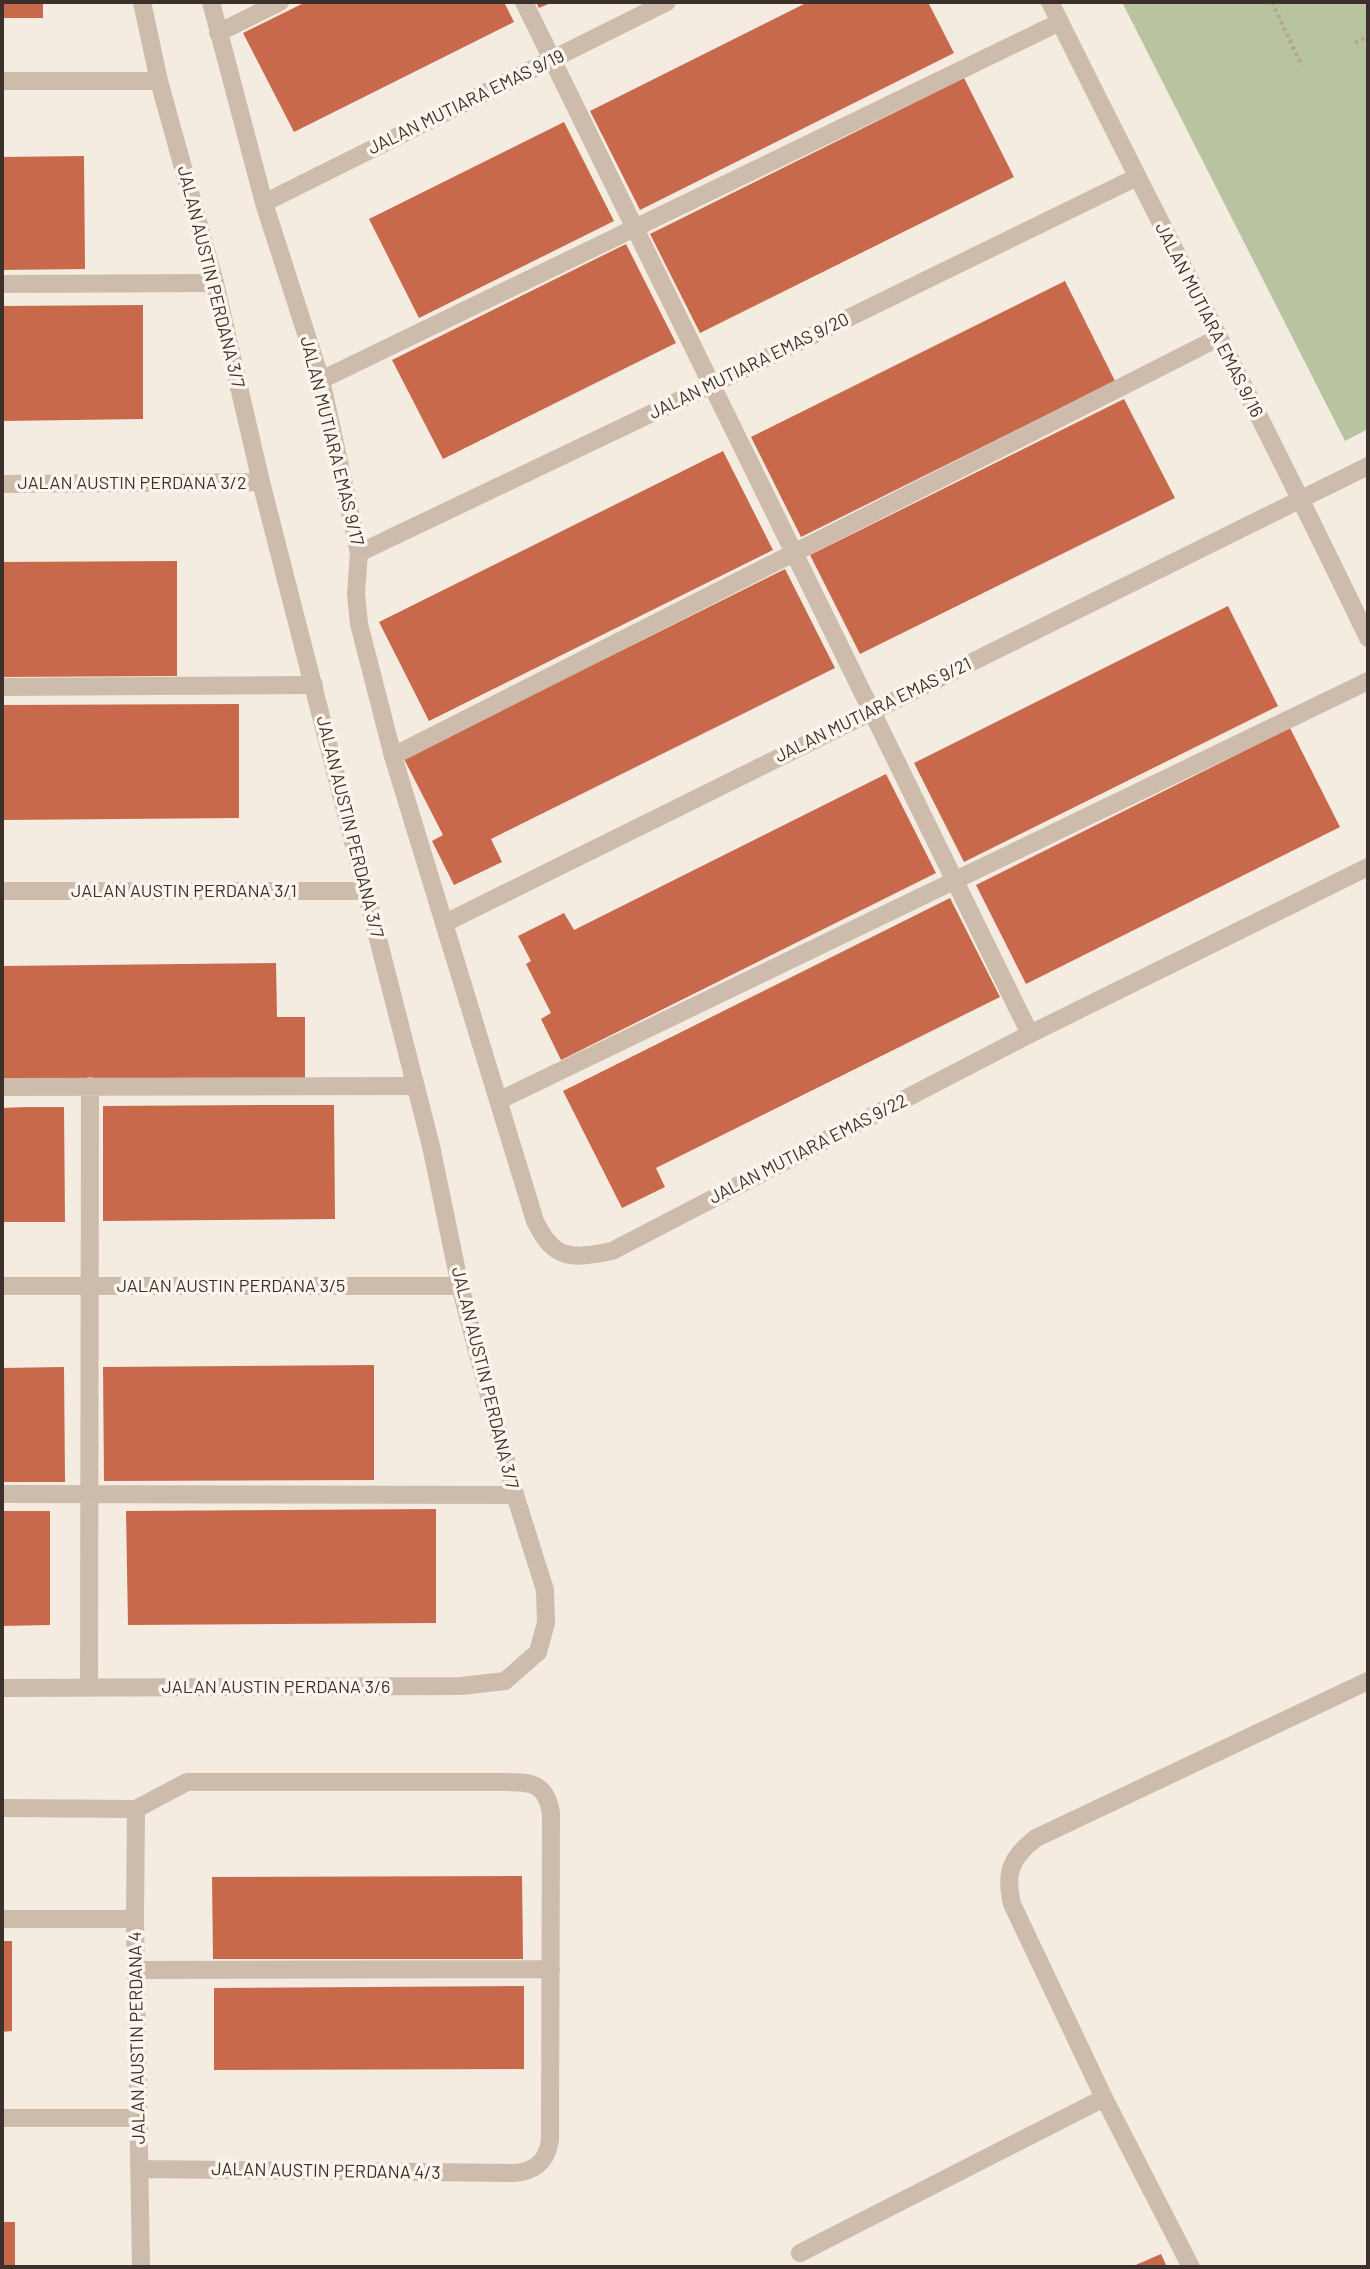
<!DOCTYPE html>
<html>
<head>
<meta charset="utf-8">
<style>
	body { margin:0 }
	#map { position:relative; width:1370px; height:2269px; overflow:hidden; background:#f4ebe1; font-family:Barlow,sans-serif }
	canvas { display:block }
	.frame { position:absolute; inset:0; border:4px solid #3b302b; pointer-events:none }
</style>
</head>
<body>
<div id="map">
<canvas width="1370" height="2269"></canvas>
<div class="frame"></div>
</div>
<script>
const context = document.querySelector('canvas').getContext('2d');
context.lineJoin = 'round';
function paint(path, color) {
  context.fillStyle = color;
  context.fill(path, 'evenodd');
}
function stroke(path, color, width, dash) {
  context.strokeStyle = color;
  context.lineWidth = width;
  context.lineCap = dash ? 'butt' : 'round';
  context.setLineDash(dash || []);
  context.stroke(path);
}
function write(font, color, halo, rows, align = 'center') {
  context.font = font + ' Barlow,sans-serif';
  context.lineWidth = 7;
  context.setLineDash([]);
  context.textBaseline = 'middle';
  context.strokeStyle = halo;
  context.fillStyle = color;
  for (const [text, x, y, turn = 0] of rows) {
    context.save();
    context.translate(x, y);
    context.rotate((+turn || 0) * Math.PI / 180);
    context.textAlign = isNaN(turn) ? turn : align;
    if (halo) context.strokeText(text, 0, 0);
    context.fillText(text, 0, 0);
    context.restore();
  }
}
paint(new Path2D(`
	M1122 2H1368V429L1345 441Z`), '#b8c4a0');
paint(new Path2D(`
	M2 2H43V18H2Z
	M306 2H504L514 22 294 132 243 33Z
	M536 2H553L539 8Z
	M808 2H928L954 53 640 210 590 111Z
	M964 78 1014 177 700 333 650 234Z
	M564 122 614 221 419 318 369 219Z
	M84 156 85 269 2 270V157Z
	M626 244 676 343 443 459 392 360Z
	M1065 281 1115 381 801 537 751 437Z
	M143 305V419L2 421V306Z
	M1124 399 1175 498 860 654 810 555Z
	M723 451 773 550 429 721 379 622Z
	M177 561V676L2 677V562Z
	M785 569 835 668 491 839 502 862 454 885 432 841 443 835 404 759Z
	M1228 606 1278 706 964 862 914 763Z
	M239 704V818L2 820V705Z
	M1290 728 1340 827 1026 984 976 885Z
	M886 774 936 873 561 1060 541 1019 551 1013 526 964 531 961 518 936 564 913 574 930Z
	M950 898 1000 997 656 1168 665 1187 622 1208 563 1091Z
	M276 963 277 1017H305V1078L2 1080V966Z
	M257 1105H334L335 1219 103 1221V1106Z
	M26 1107H64L65 1222H2V1108Z
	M374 1365V1480L104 1481 103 1367Z
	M64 1367 65 1482H2V1368Z
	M436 1509V1623L128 1625 126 1511Z
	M2 1511H50V1625L2 1626Z
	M522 1876 523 1959H213L212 1877Z
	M2 1941H12V2031L2 2032Z
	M524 1986V2069L214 2070V1988Z
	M2 2222H15V2267H2Z
	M1161 2254 1167 2267H1131Z`), '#c8694b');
stroke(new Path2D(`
	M1272 2 1302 66
	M1355 43 1368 36`), '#b9a596', 4.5, [3.5, 3.5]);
stroke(new Path2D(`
	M524 2 1030 1034
	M218 33 280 2
	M2 284 215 283
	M321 380 1060 22
	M2 687 314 685
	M393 756 1218 338
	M2 1087 415 1086
	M500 1100 1368 681
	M2 1494 515 1495
	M89 1687 90 1086
	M501 1782C529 1782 546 1781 551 1813L550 2141C546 2163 534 2172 513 2173
	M2 1919H135
	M136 1970 551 1969
	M800 2253 1104 2098
	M1191 2267 1104 2098 1012 1904C1005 1873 1010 1858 1036 1838L1368 1681`), '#cdbbac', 18);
stroke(new Path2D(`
	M211 2 264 203 321 380 359 553 356 594 359 624 393 756 535 1221C554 1261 572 1259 612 1251L1030 1034 1368 867
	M1050 2C1155 215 1266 424 1368 638
	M2 81H159
	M264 203 667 2
	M2 484 261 482
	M359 553 711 385 1137 177
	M2 891H366
	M445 923 1368 466
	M2 1286H460
	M2 1688 461 1686 505 1681 538 1652 546 1623 545 1590 515 1495 460 1286 431 1146 261 482 215 283 159 81 142 2
	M2 1808 136 1809 187 1782H501
	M136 1809 135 1919 141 2267
	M2 2118H139
	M140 2169 513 2173`), '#cdbbac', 18);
write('18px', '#3b302b', '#fbf5ee', [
	["JALAN MUTIARA EMAS 9/19",466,102,-26],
	["JALAN AUSTIN PERDANA 3/7",211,277,76],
	["JALAN MUTIARA EMAS 9/16",1209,320,63],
	["JALAN MUTIARA EMAS 9/20",749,366,-26],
	["JALAN MUTIARA EMAS 9/17",332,441,76],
	["JALAN AUSTIN PERDANA 3/2",132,483],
	["JALAN MUTIARA EMAS 9/21",873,710,-26],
	["JALAN AUSTIN PERDANA 3/7",350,827,76],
	["JALAN AUSTIN PERDANA 3/1",184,891],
	["JALAN MUTIARA EMAS 9/22",808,1149,-27],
	["JALAN AUSTIN PERDANA 3/5",231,1286],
	["JALAN AUSTIN PERDANA 3/7",485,1378,76],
	["JALAN AUSTIN PERDANA 3/6",276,1687],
	["JALAN AUSTIN PERDANA 4",137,2038,-91],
	["JALAN AUSTIN PERDANA 4/3",326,2171,1]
]);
</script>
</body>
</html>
